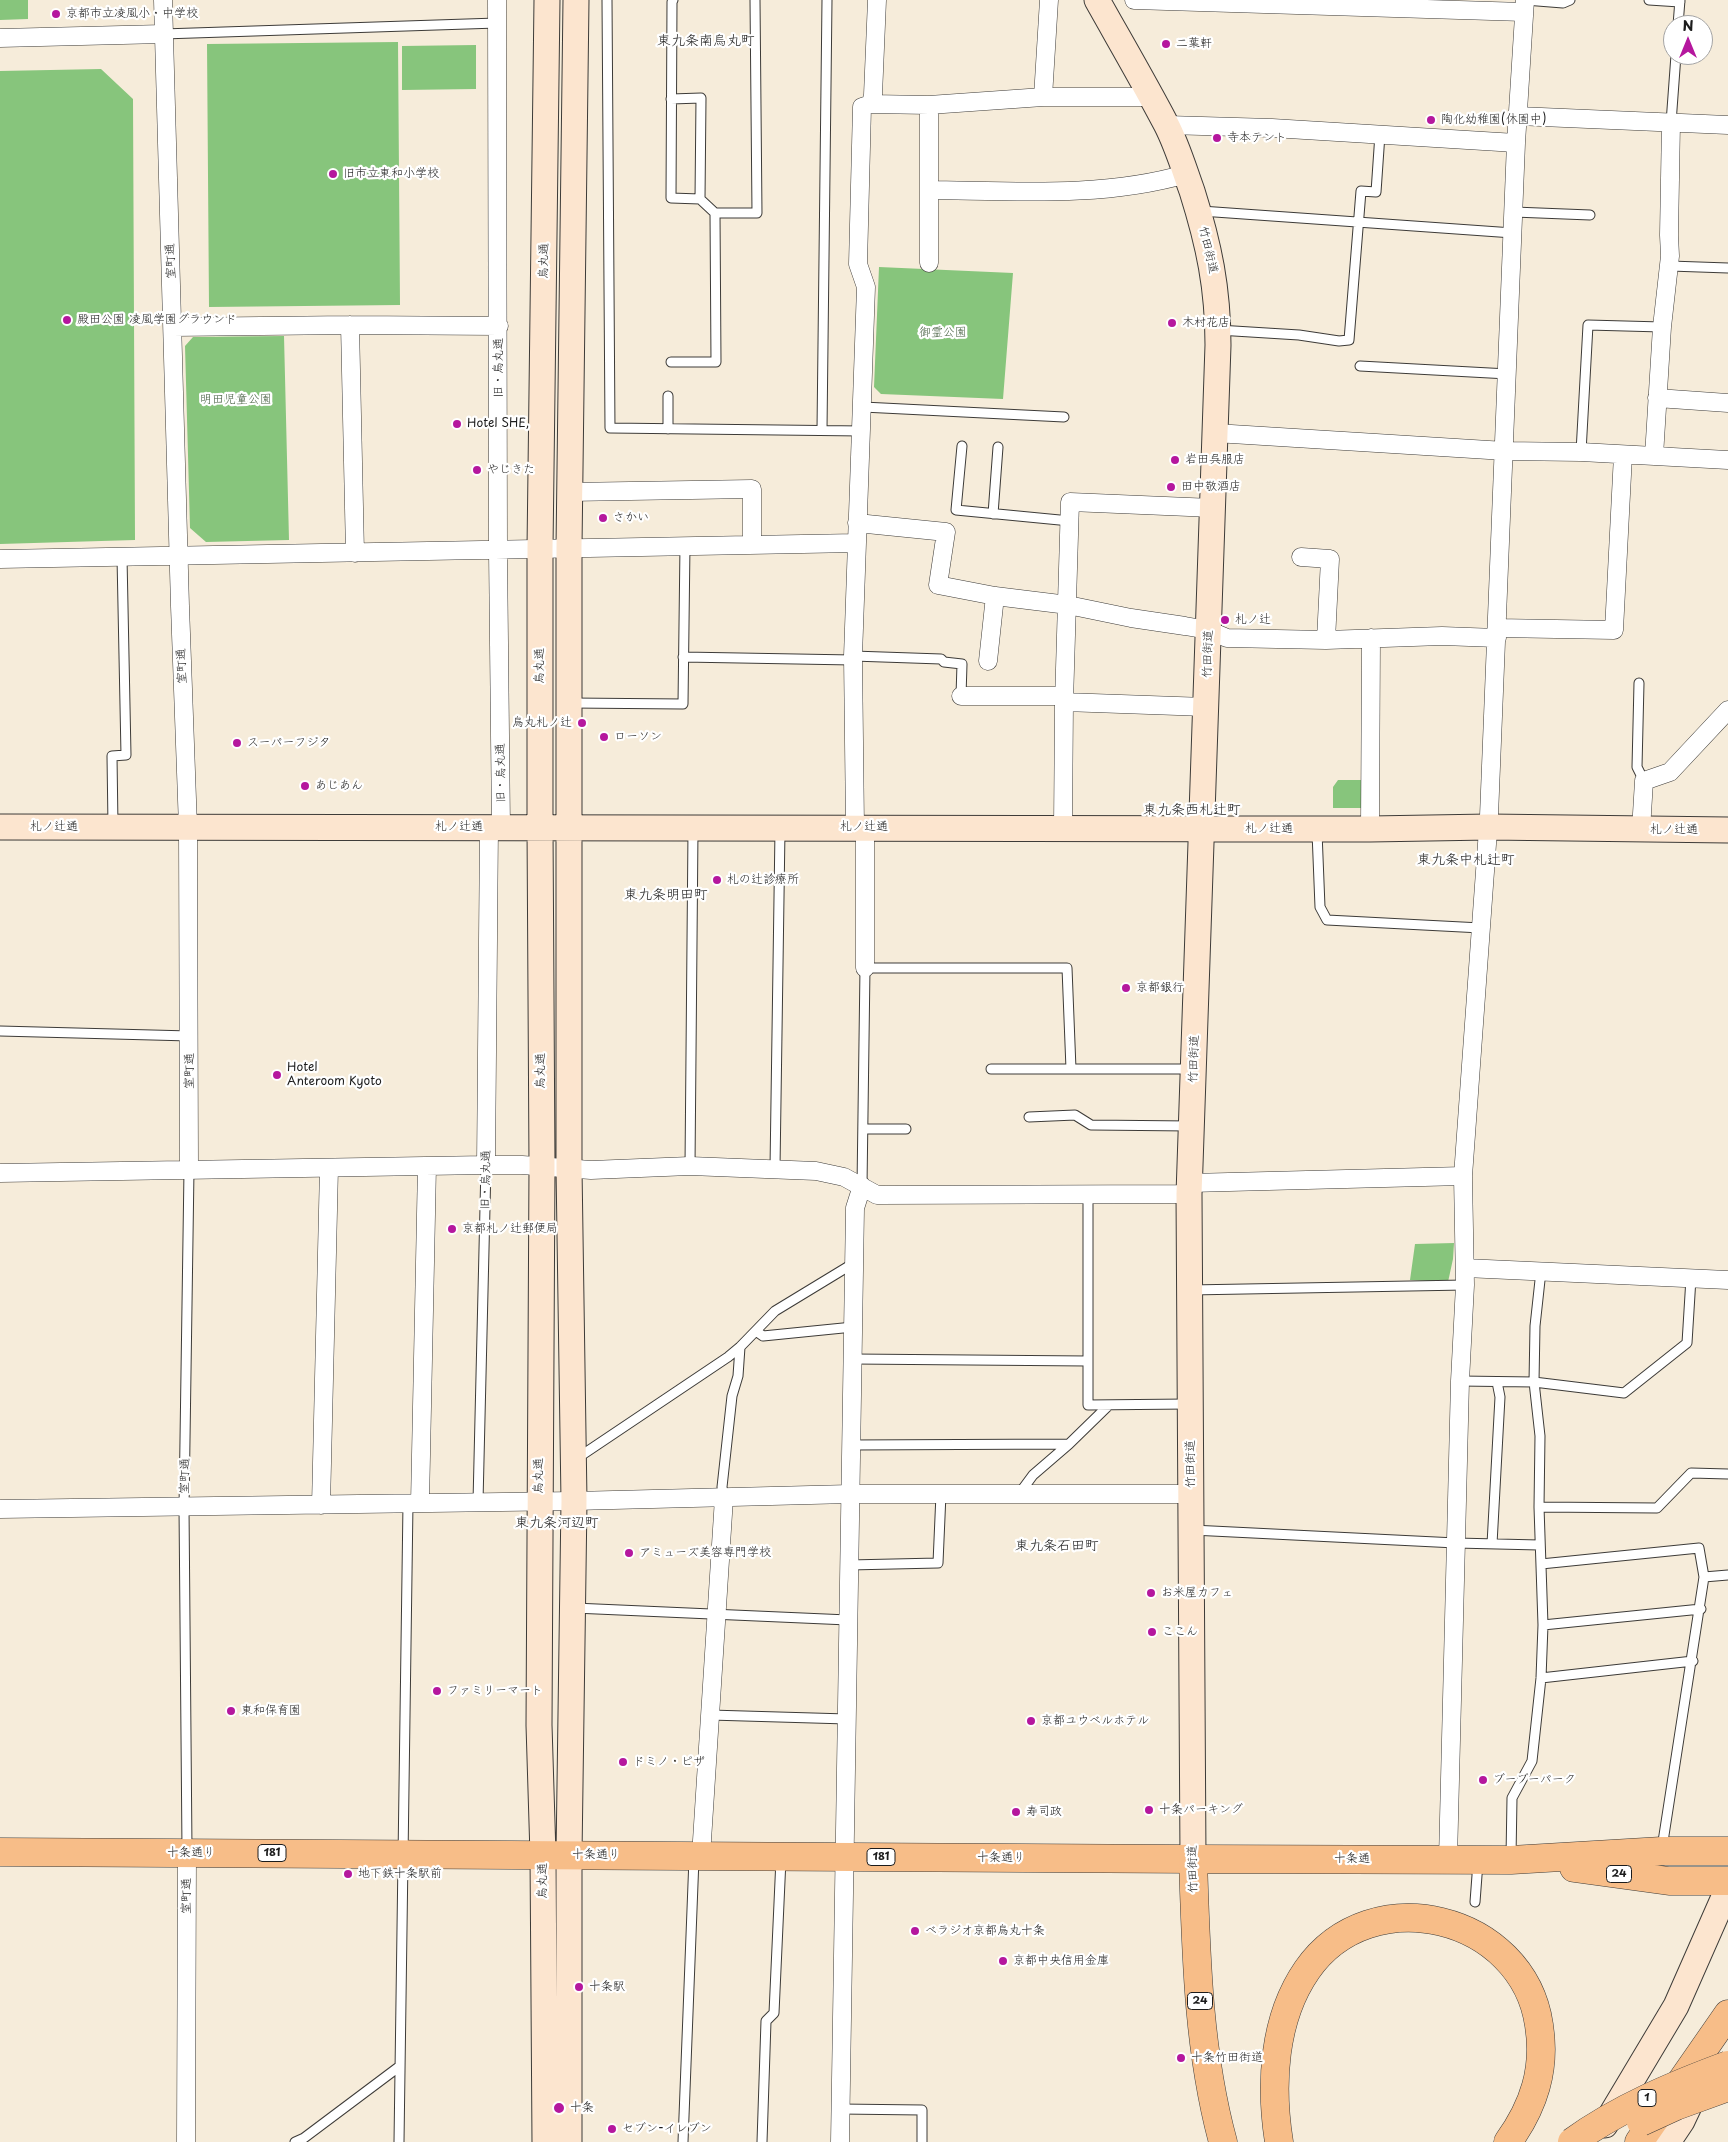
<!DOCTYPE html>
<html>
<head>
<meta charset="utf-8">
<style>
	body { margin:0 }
	#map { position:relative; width:1728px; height:2142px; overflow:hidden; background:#f6ecda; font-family:"Playpen Sans",sans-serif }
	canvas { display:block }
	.north { position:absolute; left:1663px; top:15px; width:50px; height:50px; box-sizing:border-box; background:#fff; border:1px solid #a4a4a4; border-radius:50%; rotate:0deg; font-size:14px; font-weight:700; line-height:20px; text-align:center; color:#1c1c1c }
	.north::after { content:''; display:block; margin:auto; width:18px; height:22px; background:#b5179e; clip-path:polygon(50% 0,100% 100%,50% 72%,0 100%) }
</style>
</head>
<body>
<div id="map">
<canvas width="1728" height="2142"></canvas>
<div class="north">N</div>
</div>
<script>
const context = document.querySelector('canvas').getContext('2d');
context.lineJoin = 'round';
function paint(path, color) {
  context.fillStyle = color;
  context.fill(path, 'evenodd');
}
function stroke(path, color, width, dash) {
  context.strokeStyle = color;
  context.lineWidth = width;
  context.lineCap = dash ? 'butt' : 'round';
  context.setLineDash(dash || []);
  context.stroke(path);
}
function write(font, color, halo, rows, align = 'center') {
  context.font = font + ' "Playpen Sans","Klee One",sans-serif';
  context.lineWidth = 4.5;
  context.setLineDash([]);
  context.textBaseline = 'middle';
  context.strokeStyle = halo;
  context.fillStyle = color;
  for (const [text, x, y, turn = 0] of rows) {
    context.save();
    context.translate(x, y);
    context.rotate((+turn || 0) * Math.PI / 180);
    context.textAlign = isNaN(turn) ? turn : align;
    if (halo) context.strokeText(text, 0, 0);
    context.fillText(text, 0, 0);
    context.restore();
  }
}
paint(new Path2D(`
	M0 0H28V19L0 20Z
	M398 42 400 305 209 307 207 44Z
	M476 45V89L402 90V46Z
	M101 69 133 99 135 540 0 544V71Z
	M879 267 1013 273 1003 399 881 394 874 387Z
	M284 336 289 540 206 542 190 528 185 346 193 337Z
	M1338 780H1368V808H1333V787Z
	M1454 1243 1453 1259 1448 1282 1410 1280 1415 1244Z`), '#87c57c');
const lane = new Path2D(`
	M607 0 610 428 862 431
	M1525 0 1563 3 1570 0
	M1649 0 1680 2
	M1678 25 1680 0
	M163 34 497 23
	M671 99 701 98 700 199 671 198 672 2 673 0
	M1671 123 1676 55
	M700 199 715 213
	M1201 211 1513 233
	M1514 212 1590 215
	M1670 266 1728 268
	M1218 330 1299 335 1339 341 1349 340 1361 191 1376 192 1380 134
	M671 362H716L715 213H757L755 0
	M1360 366 1508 374
	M668 396V429
	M863 407 1064 417
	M822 430 827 0
	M962 446 956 510 1070 521
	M1581 452 1588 325 1662 327
	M993 514 998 447
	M853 656 941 659 944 662 962 664 961 696
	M683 657 853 660
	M1639 683 1637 767 1644 781
	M571 703 683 704 685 545
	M113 826 112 756 126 755 122 557
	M1317 832 1320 907 1327 920 1481 928
	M0 1031 190 1036
	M991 1069H1191
	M1029 1117 1075 1115 1091 1125 1190 1126
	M863 1129H906
	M690 1166 693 830
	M775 1168 780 830
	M862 1186 865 968H1067L1071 1069
	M1088 1194V1405L1188 1404
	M1190 1290 1465 1285
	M756 1331 763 1336 853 1327
	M853 1359 1087 1361
	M1460 1381 1534 1382 1624 1393 1687 1343 1691 1278
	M851 1445 1069 1444
	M576 1459 728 1357 740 1347 775 1311 854 1263
	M1019 1494 1033 1475 1069 1444 1109 1405
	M724 1498 722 1487 732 1396 738 1376 740 1347
	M478 1502 486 1165
	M1539 1507 1540 1436 1534 1382 1535 1326 1541 1271
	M1192 1530 1456 1543 1539 1545
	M1492 1544 1500 1397 1497 1382
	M1541 1564 1699 1548 1704 1577 1662 1848
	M849 1565 938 1563 941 1494
	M1704 1577 1728 1575
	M574 1608 848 1620
	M1543 1625 1701 1609
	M1541 1678 1693 1661
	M710 1715 847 1719
	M187 1850 184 1507 189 1170
	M1511 1857 1512 1798 1532 1761 1541 1678 1543 1625 1539 1507 1657 1508 1691 1473 1728 1474
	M1475 1902 1478 1862
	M840 2109 922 2110V2142
	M295 2142 304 2138 400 2066
	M399 2142 408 1503
	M683 2142 694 1858
	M762 2142 766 2021 774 2013 781 1859`);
const street = new Path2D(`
	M163 0 180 606 188 827 189 1170
	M497 0 498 551 501 827
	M1134 0 1524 12
	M0 38 163 34
	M1043 97 1049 0
	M871 104 929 105 1043 97H1151
	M1518 116 1728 125
	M1167 125 1272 128 1516 143
	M929 190C1014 191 1103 198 1186 174
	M929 263V105
	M350 325 355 553
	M173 327 350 325 499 326
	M1657 398 1728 403
	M1215 433 1505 451 1581 452 1728 460
	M1654 456 1662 327 1670 256 1669 235 1671 123
	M569 492 752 489V544
	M857 523 946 532 938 585 995 596 1068 605 1131 618 1185 626 1208 630 1227 638 1326 640 1442 636 1497 638
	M1301 557 1330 559 1326 640
	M0 559 856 543
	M1497 628 1614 630 1623 455
	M988 661 995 596
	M961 696H1064
	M1064 702 1206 707
	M855 827 853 656 866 287 858 264 862 107 871 104 873 95 877 0
	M865 827V968
	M1063 828 1064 702 1070 502 1213 508
	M1370 829 1371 638
	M1641 830 1644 781 1670 772 1728 710
	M486 1165 489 827
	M0 1173 486 1165H522L591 1170 690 1166 816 1171 844 1177 877 1195 1189 1194
	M1190 1183 1463 1176
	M1465 1268 1728 1280
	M420 1503 427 1166
	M321 1505 329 1168
	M0 1509 574 1501 850 1494H1191
	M701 1856 724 1498
	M1448 1859 1460 1381 1465 1285 1463 1176 1489 816 1516 143 1525 0
	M186 2142 187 1853
	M840 2142 855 1208 862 1186`);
const secondary = new Path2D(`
	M1097 0C1120 41 1144 82 1166 124 1177 145 1184 169 1192 191 1209 245 1218 288 1218 345L1189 1194 1193 1859
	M0 827 1370 829 1489 827 1728 830
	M1605 2125 1676 2006 1728 1888
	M545 2142 543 1855 539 1725 542 1166 540 827V548L547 0
	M569 2142V1855L574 1501 569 1168V547L576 0
	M1668 2142 1682 2121 1698 2087`);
const primary = new Path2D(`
	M0 1852 1193 1859`);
const highway = new Path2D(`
	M1574 1868 1669 1881H1728
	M1223 2142C1198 2050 1196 1954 1193 1859L1511 1860 1662 1851H1728
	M1279 2142C1270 2085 1273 2019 1307 1970 1371 1878 1523 1915 1539 2025 1546 2069 1534 2106 1508 2142
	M1639 2142 1728 2014`);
stroke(lane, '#3d3b38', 11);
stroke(street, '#3d3b38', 19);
stroke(secondary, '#3d3b38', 27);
stroke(primary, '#3d3b38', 29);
stroke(highway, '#3d3b38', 29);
stroke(lane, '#fff', 9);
stroke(street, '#fff', 18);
stroke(secondary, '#fce5cf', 25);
stroke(primary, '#f7bd88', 28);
stroke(highway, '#f7bd88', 28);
const highwayBridge = new Path2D(`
	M1641 2122 1676 2106 1728 2087
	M1572 2142C1619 2108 1674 2085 1728 2065`);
stroke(highwayBridge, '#3d3b38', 29, []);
stroke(highwayBridge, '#f7bd88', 28);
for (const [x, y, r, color] of [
	[56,14,5,"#b5179e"],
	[1166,44,5,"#b5179e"],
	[1431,120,5,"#b5179e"],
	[1217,138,5,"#b5179e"],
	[333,174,5,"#b5179e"],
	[67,320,5,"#b5179e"],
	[1172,323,5,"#b5179e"],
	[457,424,5,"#b5179e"],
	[1175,460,5,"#b5179e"],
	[477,470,5,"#b5179e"],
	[1171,487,5,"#b5179e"],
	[603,518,5,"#b5179e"],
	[1225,620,5,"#b5179e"],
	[582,723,5,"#b5179e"],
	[604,737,5,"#b5179e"],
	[237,743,5,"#b5179e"],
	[305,786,5,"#b5179e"],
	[717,880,5,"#b5179e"],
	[1126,988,5,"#b5179e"],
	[277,1075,5,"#b5179e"],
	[452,1229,5,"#b5179e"],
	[629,1553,5,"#b5179e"],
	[1151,1593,5,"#b5179e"],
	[1152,1632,5,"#b5179e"],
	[437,1691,5,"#b5179e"],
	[231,1711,5,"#b5179e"],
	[1031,1721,5,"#b5179e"],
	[623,1762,5,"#b5179e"],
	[1483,1780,5,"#b5179e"],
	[1149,1810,5,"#b5179e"],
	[1016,1812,5,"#b5179e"],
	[348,1874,5,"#b5179e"],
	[915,1931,5,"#b5179e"],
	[1003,1961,5,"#b5179e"],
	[579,1987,5,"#b5179e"],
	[1181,2058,5,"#b5179e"],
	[559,2108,6,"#b5179e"],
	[612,2129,5,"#b5179e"]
]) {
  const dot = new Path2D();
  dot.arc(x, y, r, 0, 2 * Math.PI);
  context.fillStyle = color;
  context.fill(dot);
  stroke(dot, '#fff', 2);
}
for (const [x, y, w] of [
	[272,1853,28],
	[881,1857,28],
	[1619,1874,25],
	[1200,2001,25],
	[1647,2098,18]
]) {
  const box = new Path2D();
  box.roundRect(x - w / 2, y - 8.5, w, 17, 4);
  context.fillStyle = '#fff';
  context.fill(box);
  stroke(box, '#1c1c1c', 1);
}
write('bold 11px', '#1c1c1c', null, [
	["181",272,1853],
	["181",881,1857],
	["24",1619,1874],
	["24",1200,2001],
	["1",1647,2098]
]);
write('12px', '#1c1c1c', '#fff', [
	["京都市立凌風小・中学校",66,14],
	["二葉軒",1176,44],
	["陶化幼稚園(休園中)",1441,120],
	["寺本テント",1227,138],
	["旧市立東和小学校",343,174],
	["殿田公園 凌風学園グラウンド",77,320],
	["木村花店",1182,323],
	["Hotel SHE,",467,424],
	["岩田呉服店",1185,460],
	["やじきた",487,470],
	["田中敬酒店",1181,487],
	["さかい",613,518],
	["札ノ辻",1235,620],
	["烏丸札ノ辻",572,723,"right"],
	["ローソン",614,737],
	["スーパーフジタ",247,743],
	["あじあん",315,786],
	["札の辻診療所",727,880],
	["京都銀行",1136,988],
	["Hotel",287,1068],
	["Anteroom Kyoto",287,1082],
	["京都札ノ辻郵便局",462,1229],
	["アミューズ美容専門学校",639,1553],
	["お米屋カフェ",1161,1593],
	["ここん",1162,1632],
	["ファミリーマート",447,1691],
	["東和保育園",241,1711],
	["京都ユウベルホテル",1041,1721],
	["ドミノ・ピザ",633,1762],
	["ブーブーパーク",1493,1780],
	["十条パーキング",1159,1810],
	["寿司政",1026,1812],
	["地下鉄十条駅前",358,1874],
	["ベラジオ京都烏丸十条",925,1931],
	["京都中央信用金庫",1013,1961],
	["十条駅",589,1987],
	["十条竹田街道",1191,2058],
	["十条",570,2108],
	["セブン-イレブン",622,2129]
], 'left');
write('12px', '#1c1c1c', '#fff', [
	["竹田街道",1208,250,77],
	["室町通",171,261,-92],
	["烏丸通",544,261,-89],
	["旧・烏丸通",499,368,-90],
	["竹田街道",1208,654,-88],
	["室町通",182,666,-92],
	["烏丸通",540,666,-90],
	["旧・烏丸通",501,773,-91],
	["札ノ辻通",54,827],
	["札ノ辻通",459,827],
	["札ノ辻通",864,827],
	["札ノ辻通",1269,829],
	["札ノ辻通",1674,830],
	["竹田街道",1194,1059,-88],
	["室町通",190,1071,-90],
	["烏丸通",541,1071,-90],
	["旧・烏丸通",486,1180,-89],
	["竹田街道",1191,1464,-90],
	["室町通",185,1476,-89],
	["烏丸通",539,1476,-90],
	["十条通り",191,1853],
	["十条通り",596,1855],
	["十条通り",1001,1858],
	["十条通",1352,1859],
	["竹田街道",1193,1869,-91],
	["烏丸通",543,1881,-90],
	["室町通",187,1896,-90]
]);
write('12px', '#476042', '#fff', [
	["御霊公園",943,333],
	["明田児童公園",236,400]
]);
write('14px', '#1c1c1c', '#fff', [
	["東九条南烏丸町",706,41],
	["東九条西札辻町",1192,810],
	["東九条中札辻町",1466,860],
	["東九条明田町",666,895],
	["東九条河辺町",557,1523],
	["東九条石田町",1057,1546]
]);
</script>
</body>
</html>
